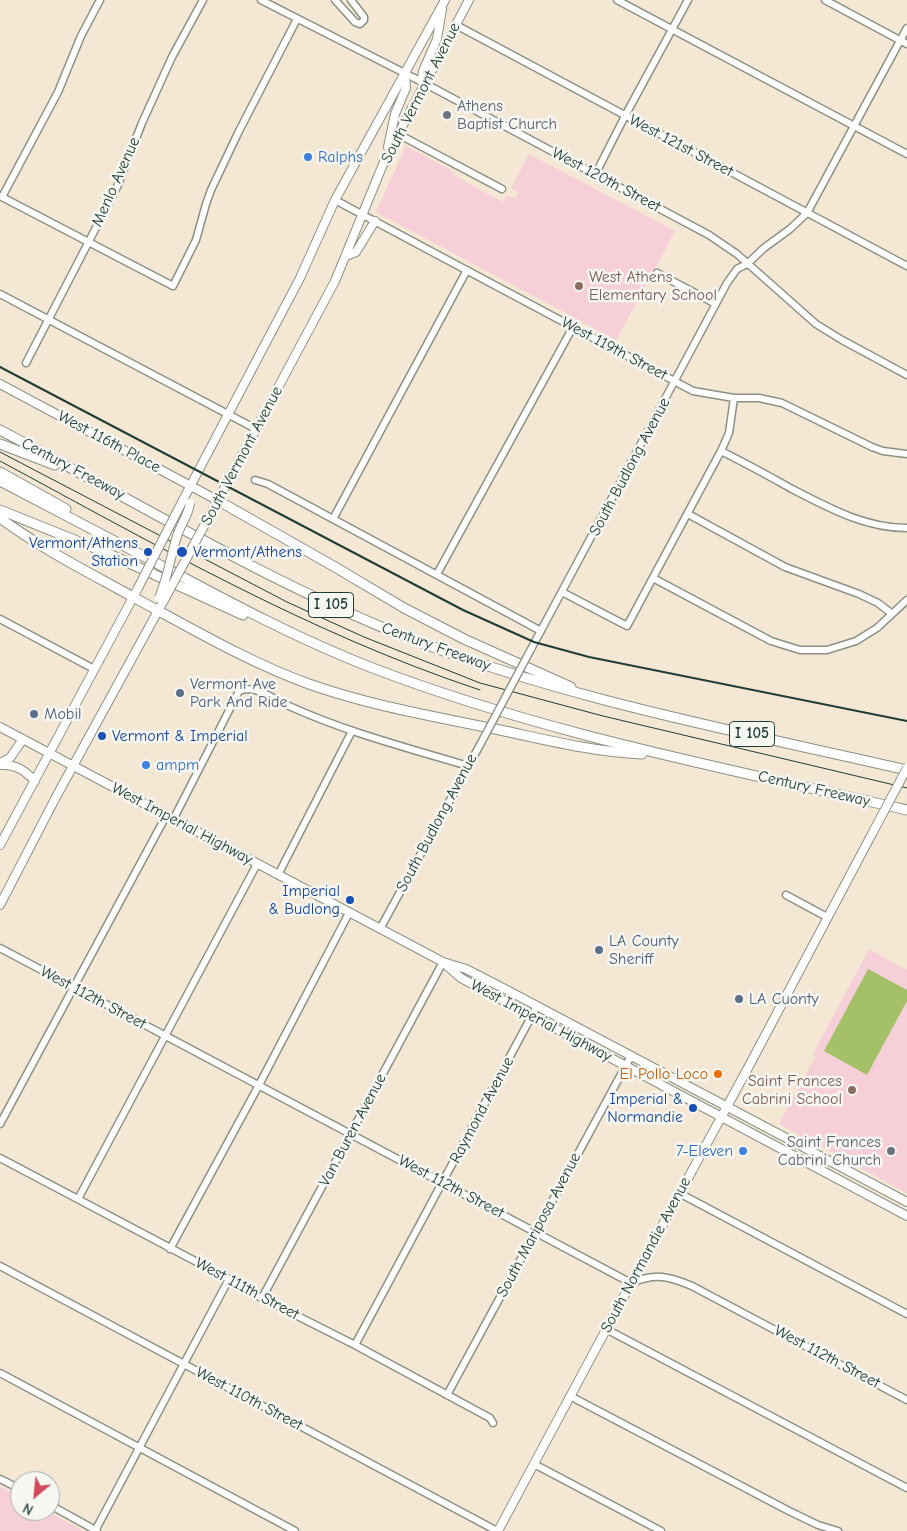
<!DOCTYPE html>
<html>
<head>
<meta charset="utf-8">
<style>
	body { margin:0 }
	#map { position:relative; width:907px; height:1531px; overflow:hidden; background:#f4e7d4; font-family:"Comic Neue",sans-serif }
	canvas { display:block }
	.north { position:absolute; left:10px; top:1471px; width:50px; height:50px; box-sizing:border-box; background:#f6f6f2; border:1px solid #a0aca6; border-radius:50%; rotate:208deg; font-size:14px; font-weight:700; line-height:20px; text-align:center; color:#1f3d34 }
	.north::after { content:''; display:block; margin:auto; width:18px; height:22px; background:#d1495b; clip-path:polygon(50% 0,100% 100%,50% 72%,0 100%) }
</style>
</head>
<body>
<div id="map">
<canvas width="907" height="1531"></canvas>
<div class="north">N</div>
</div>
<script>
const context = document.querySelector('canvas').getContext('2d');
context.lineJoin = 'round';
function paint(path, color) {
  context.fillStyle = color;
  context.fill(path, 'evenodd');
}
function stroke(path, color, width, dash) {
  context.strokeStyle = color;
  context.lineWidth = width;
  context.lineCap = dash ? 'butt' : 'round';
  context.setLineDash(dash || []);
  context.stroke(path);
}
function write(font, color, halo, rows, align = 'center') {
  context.font = font + ' "Comic Neue",sans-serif';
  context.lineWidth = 5;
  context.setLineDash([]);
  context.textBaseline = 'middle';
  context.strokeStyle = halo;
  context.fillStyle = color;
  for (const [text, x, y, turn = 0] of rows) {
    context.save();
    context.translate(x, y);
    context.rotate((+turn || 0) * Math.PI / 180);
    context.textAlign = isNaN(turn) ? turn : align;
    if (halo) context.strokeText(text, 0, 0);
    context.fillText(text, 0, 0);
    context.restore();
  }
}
paint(new Path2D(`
	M406 146 454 172 453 175 503 202 507 195 515 199 518 192 511 188 529 154 675 231 616 340 376 212Z
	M869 949 907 970V1193L779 1124 815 1057 813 1054Z
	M0 1486 20 1497V1511H47L84 1531H0Z`), '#f6cfd8');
paint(new Path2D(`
	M868 969 907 990V1001L867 1075 824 1051Z`), '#a4c168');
const minor = new Path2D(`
	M261 0 424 83 709 235 737 254 816 324 842 340 907 375
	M335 0 355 22 360 24 364 20V17L351 0
	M617 0 907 154
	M825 0 907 44
	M456 25 907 266
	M398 134 502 189
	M595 175 625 116 688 0
	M0 196 173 286 196 240 206 204 211 190 239 131 297 19
	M2 197 58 92 81 36 100 0
	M335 200 693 391 734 398H759L782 403 872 447 883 451 907 454
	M657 273 716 304
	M0 294 256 429
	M26 363 117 187 142 123 172 57 203 0
	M721 451C745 463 769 476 792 489 829 508 865 528 907 528
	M255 480 268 484 541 631
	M688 514 785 567 859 594 878 603 891 613
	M333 519 467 270
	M437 574 573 327
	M653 578 771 641 800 650H827L856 641 877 628 907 600
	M562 592 627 626 721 451 729 433 734 398
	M0 619 94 669
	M530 651 727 283 737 269 747 264 764 248 790 229 807 213 907 28
	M173 820 239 691C256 684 274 700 289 706 346 732 408 748 468 766
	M278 875 352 731
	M786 895 827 917
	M380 929 481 743
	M0 948 631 1283C656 1273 668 1276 692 1286L907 1400
	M0 1124 166 816
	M0 1158 229 1279 238 1286 355 1345 490 1418 493 1423
	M679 1193 907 1314
	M78 1199 257 864
	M170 1249 259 1085 349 913
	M0 1266 497 1531
	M262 1298 443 962
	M606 1329 907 1488
	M355 1345 537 1006
	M0 1373 295 1531
	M447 1395 631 1056
	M570 1396 789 1511 818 1525 838 1531
	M534 1464 661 1531
	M0 1479 20 1489
	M50 1505 97 1531
	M95 1531 229 1279`);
const major = new Path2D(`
	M424 83 422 79 423 71 437 39 442 9
	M388 147 395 114 406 88 405 74
	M346 256 356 252 375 221
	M0 384 217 500
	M183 500 300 278 335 200 445 0
	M211 513 335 281 386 157 469 0
	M0 727 443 962 466 969 505 989 907 1202
	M0 763 10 758 23 739
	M0 765C16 764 24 770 35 781
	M0 845 138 588
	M0 905 56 797 164 600
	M446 965 461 978 907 1216
	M498 1531 631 1283 749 1066 874 830`);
const highway = new Path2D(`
	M0 430C133 500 262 579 401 635 564 699 737 731 907 770
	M0 444 55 465
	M0 472 66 509
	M0 481C49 507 98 532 147 558 220 597 293 637 370 667 544 734 726 768 907 810
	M217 500 335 567 404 608 464 639 571 687
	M0 510 107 553 243 615
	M0 518C42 549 88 572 133 597 191 628 248 662 309 684 371 706 437 717 500 730 547 740 594 752 642 754`);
stroke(minor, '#8a9284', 9);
stroke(major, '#8a9284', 10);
stroke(highway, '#8a9284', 11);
stroke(minor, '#fff', 6);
stroke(major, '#fff', 8);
stroke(highway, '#fff', 9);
stroke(new Path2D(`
	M0 452 287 602 364 637 480 683 603 716 907 788
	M0 461C156 545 311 634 480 690`), '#1f3d34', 1);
stroke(new Path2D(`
	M0 367 463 610 534 642 589 657 907 721`), '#1f3d34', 2);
const minorBridge = new Path2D(`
	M481 743 530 651`);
const majorBridge = new Path2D(`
	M138 588 183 500
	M159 598C168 577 171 554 178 533 182 523 189 513 190 503
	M164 600 211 513
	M874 830 907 768`);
stroke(minorBridge, '#8a9284', 9, []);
stroke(majorBridge, '#8a9284', 10, []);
stroke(minorBridge, '#fff', 6);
stroke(majorBridge, '#fff', 8);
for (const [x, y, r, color] of [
	[447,115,5,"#6b7280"],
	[308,157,5,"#3f7fe0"],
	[579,286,5,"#8d6e63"],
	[148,552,5,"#1a4fb4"],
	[182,552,6,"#1a4fb4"],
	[180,693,5,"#5c6f8a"],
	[34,714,5,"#5c6f8a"],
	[102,736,5,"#1a4fb4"],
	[146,765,5,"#3f7fe0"],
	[350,900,5,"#1a4fb4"],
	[599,950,5,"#5c6f8a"],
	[739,999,5,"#5c6f8a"],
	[718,1074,5,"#e8710a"],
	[852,1090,5,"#8d6e63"],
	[693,1108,5,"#1a4fb4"],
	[743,1151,5,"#3f7fe0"],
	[891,1151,5,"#6b7280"]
]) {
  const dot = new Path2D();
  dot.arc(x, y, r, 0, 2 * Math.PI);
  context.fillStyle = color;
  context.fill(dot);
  stroke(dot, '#f6f6f2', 2);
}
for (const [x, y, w] of [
	[331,605,45],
	[752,734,45]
]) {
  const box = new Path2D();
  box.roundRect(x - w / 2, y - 12.5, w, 25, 4);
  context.fillStyle = '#f6f6f2';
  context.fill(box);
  stroke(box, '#1f3d34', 1);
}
write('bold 15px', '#1f3d34', null, [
	["I 105",331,605],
	["I 105",752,734]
]);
write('16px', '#1f3d34', '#f6f6f2', [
	["South Vermont Avenue",421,93,-63],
	["West 121st Street",681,146,28],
	["West 120th Street",606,180,28],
	["Menlo Avenue",116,182,-66],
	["West 119th Street",614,349,28],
	["West 116th Place",109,442,28],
	["South Vermont Avenue",242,456,-62],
	["South Budlong Avenue",630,467,-62],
	["Century Freeway",73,469,28],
	["Century Freeway",436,647,20],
	["Century Freeway",814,789,13],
	["South Budlong Avenue",437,823,-62],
	["West Imperial Highway",182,824,28],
	["West 112th Street",93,998,28],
	["West Imperial Highway",541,1021,28],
	["Raymond Avenue",482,1110,-62],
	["Van Buren Avenue",353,1130,-62],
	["West 112th Street",451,1187,28],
	["South Mariposa Avenue",539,1225,-62],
	["South Normandie Avenue",646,1255,-62],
	["West 111th Street",247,1289,28],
	["West 112th Street",827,1357,28],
	["West 110th Street",249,1399,28]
]);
write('16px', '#5b616d', '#f6f6f2', [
	["Athens",457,106],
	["Baptist Church",457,124],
	["Saint Frances",881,1142,"right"],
	["Cabrini Church",881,1160,"right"]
], 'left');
write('16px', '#366cbe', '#f6f6f2', [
	["Ralphs",318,157],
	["ampm",156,765],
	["7-Eleven",733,1151,"right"]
], 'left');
write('16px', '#785e54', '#f6f6f2', [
	["West Athens",589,277],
	["Elementary School",589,295],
	["Saint Frances",842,1081,"right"],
	["Cabrini School",842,1099,"right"]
], 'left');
write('16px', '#164399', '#f6f6f2', [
	["Vermont/Athens",138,543],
	["Station",138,561],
	["Vermont/Athens",193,552,"left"],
	["Vermont & Imperial",112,736,"left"],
	["Imperial",340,891],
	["& Budlong",340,909],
	["Imperial &",683,1099],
	["Normandie",683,1117]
], 'right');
write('16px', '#4e5e75', '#f6f6f2', [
	["Vermont Ave",190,684],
	["Park And Ride",190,702],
	["Mobil",44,714],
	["LA County",609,941],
	["Sheriff",609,959],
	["LA Cuonty",749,999]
], 'left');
write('16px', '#c56008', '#f6f6f2', [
	["El Pollo Loco",708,1074]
], 'right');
</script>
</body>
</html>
